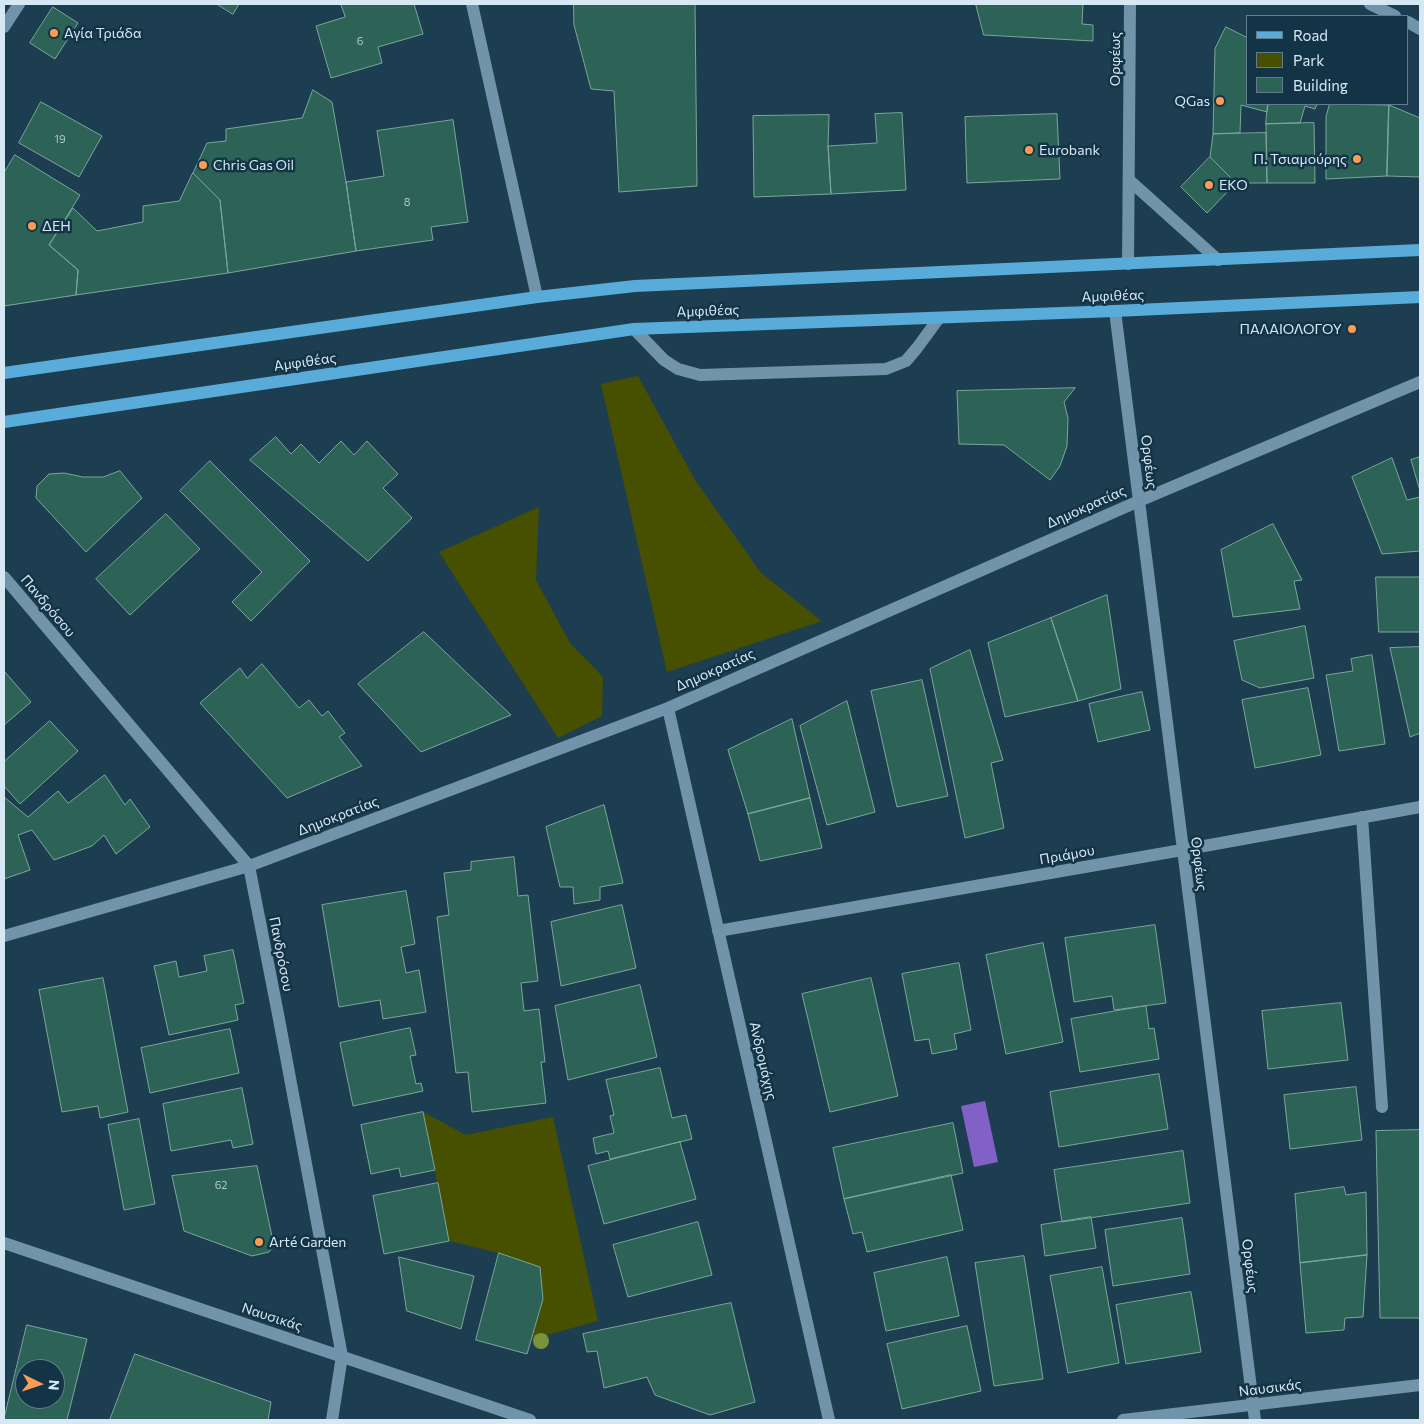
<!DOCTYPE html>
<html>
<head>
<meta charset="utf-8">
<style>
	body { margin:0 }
	#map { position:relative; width:1424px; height:1424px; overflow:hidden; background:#1d3e51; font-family:Commissioner,sans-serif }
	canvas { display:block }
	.frame { position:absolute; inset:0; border:5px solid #d6e8f4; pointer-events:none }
	.legend { position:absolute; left:1246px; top:15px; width:162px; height:90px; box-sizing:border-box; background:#133446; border:1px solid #617c8c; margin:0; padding:6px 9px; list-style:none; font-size:15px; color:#d6e8f4 }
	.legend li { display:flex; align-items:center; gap:10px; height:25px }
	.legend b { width:25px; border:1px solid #617c8c }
	.north { position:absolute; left:15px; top:1359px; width:50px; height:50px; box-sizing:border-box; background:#133446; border:1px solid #617c8c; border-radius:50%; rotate:94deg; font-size:14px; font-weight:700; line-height:20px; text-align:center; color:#d6e8f4 }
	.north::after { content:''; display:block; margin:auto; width:18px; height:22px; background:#fc9d53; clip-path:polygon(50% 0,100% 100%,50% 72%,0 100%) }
</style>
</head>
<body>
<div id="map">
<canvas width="1424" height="1424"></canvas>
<div class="frame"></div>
<ul class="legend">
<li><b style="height:6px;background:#59acd9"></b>Road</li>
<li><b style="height:14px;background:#474f00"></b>Park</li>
<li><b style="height:14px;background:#2d6356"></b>Building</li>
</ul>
<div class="north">N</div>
</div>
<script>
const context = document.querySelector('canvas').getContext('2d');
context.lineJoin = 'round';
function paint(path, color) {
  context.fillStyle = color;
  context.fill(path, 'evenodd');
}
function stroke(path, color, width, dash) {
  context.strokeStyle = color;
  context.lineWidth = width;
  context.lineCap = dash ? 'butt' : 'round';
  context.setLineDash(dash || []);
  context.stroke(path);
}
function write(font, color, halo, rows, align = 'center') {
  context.font = font + ' Commissioner,sans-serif';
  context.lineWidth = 5;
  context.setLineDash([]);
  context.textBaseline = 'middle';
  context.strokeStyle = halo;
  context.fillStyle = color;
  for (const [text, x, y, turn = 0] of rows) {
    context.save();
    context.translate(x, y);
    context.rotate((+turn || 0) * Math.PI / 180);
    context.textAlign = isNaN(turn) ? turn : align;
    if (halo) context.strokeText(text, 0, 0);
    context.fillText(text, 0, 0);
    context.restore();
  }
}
paint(new Path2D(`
	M638 376 695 480 761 573 822 621 667 672 601 384Z
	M539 507 536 580 570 643 603 677 602 716 558 738 439 552Z
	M423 1112 466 1135 553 1117 598 1321 532 1339 543 1299 540 1267 499 1253 449 1241Z`), '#474f00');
paint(new Path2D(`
	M985 1101 998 1162 974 1167 961 1106Z`), '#8261c7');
const building = new Path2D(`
	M217 4H239L233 14Z
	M341 4H414L423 34 378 47 382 63 331 78 316 26 345 17Z
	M574 4H695L697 186 619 192 614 91 591 89 574 25Z
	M976 4H1083L1082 24 1093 25V41L984 35Z
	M53 7 78 23 55 59 30 43Z
	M1226 27 1248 38V104H1268L1267 112 1241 105 1240 133 1213 134 1215 49Z
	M313 90 332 102 346 182 356 251 228 273 220 200 193 173 207 143 226 141V129L302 118Z
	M41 102 102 136 79 177 19 143Z
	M1268 104H1317L1315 109 1305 106 1300 123 1266 124Z
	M1330 104 1389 105 1387 176 1326 179V117Z
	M1389 105 1420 118V177L1387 176Z
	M902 113 906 190 831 194 828 146 877 143 875 114Z
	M1057 114 1060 179 967 183 965 117Z
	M829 115 828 146 831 194 754 197 753 116Z
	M453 120 468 222 431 227 433 240 356 251 346 182 384 176 377 131Z
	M1314 123 1315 183H1267L1266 124Z
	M1266 133 1267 183H1236L1210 157 1213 134Z
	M15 155 80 195 49 245 78 270 76 295 4 306V173Z
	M1210 157 1236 183 1207 213 1181 187Z
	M193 173 220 200 228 273 76 295 78 270 49 245 73 208 97 231 143 222V206L179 201Z
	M1075 388 1064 402 1068 418 1067 446 1060 466 1050 480 1004 445 959 444 957 391Z
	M276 437 291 454 301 444 319 463 341 441 354 455 367 441 398 474 383 488 412 518 368 561 250 460Z
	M1420 457V491L1411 460Z
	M1392 458 1407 500 1420 497V551L1382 554 1352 477Z
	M210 461 310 561 251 621 232 602 262 572 180 491Z
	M120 471 142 498 86 552 36 498 37 486 49 474 64 473 83 477H103Z
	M166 514 200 549 130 615 96 579Z
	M1273 524 1302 580 1294 581 1300 609 1233 617 1221 550Z
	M1376 577H1420V632H1379Z
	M1107 595 1121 689 1078 701 1051 618Z
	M1051 618 1078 701 1005 717 988 643Z
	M1305 626 1314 678 1260 688 1242 680 1234 641Z
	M424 632 511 715 421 752 358 684Z
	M1420 647V733L1410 737 1390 648Z
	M970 650 1003 760 991 763 1004 828 965 838 930 669Z
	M1372 655 1385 744 1339 751 1326 675 1353 671 1351 659Z
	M262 664 299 708 309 700 322 716 328 711 345 733 339 737 362 766 287 798 200 703 240 668 247 678Z
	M4 671 31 702 4 725Z
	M922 680 948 796 897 807 871 691Z
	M1308 688 1321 755 1255 768 1242 700Z
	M1142 692 1150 730 1098 742 1089 704Z
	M847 701 875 812 827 825 800 726Z
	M792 719 810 798 748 814 728 750Z
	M50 721 78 751 20 804 4 786V762Z
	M105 775 125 805 130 799 150 827 116 854 104 835 92 846 54 860 32 830 18 835 30 870 4 879V797L28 817 58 791 68 803Z
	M810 798 822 848 760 861 748 814Z
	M604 805 623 883 600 887V900L574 904 573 887H560L546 827Z
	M514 857 518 896 528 895 538 981 521 983 524 1011 539 1009 545 1062H541L546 1103 472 1112 468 1072 456 1073 437 917 449 915 444 873 471 870V862Z
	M406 891 415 944 401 947 406 973 419 970 426 1012 383 1019 380 1000 339 1007 322 905Z
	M622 905 636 968 561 986 551 922Z
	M1155 925 1166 1003 1114 1010 1112 996 1074 1002 1065 938Z
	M1043 943 1063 1042 1006 1054 986 955Z
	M233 950 244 1003 235 1005 238 1020 169 1035 154 966 176 961 179 977 207 971 204 956Z
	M959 963 971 1030 954 1034 957 1049 932 1054 929 1039 915 1041 902 974Z
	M103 978 128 1112 100 1118 98 1106 62 1112 39 990Z
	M871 978 898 1096 830 1112 802 994Z
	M640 985 657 1057 568 1080 555 1006Z
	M1341 1003 1348 1060 1268 1069 1262 1011Z
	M1146 1006 1149 1029 1154 1028 1159 1059 1080 1072 1071 1019Z
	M410 1028 416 1055 410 1056 416 1084 421 1083 423 1091 353 1106 340 1043Z
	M230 1029 239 1073 150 1093 141 1048Z
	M660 1068 672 1118 686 1115 692 1139 610 1159 608 1151 596 1154 593 1138 614 1133 610 1116 614 1115 606 1080Z
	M1159 1074 1168 1129 1059 1147 1050 1092Z
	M1356 1087 1362 1140 1290 1149 1284 1095Z
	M242 1088 253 1144 233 1148 231 1140 171 1151 163 1104Z
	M423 1112 435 1170 401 1177 399 1168 371 1174 361 1125Z
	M139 1119 155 1204 124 1210 108 1125Z
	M953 1123 963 1173 844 1199 833 1148Z
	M1420 1130V1318H1380L1376 1131Z
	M680 1142 696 1199 604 1224 588 1166Z
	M1183 1151 1190 1203 1062 1222 1054 1170Z
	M257 1166 274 1246 269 1252 252 1256 184 1231 172 1176Z
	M951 1175 963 1230 867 1252 862 1232 853 1234 844 1199Z
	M438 1183 449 1241 384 1254 373 1196Z
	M1344 1187 1346 1195 1366 1192 1367 1255 1300 1263 1295 1194Z
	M1091 1217 1096 1248 1045 1256 1041 1225Z
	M1182 1218 1190 1274 1113 1286 1105 1230Z
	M698 1222 712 1275 628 1297 613 1245Z
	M499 1253 540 1267 543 1299 527 1354 476 1340Z
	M1367 1255 1363 1317 1345 1318 1344 1330 1306 1333 1300 1263Z
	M1024 1256 1043 1379 994 1386 975 1263Z
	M399 1257 474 1276 461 1329 407 1311Z
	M947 1257 959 1316 886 1331 874 1273Z
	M1102 1267 1119 1363 1068 1373 1050 1276Z
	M1191 1292 1201 1352 1126 1364 1116 1305Z
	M731 1303 755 1402 710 1415 655 1395 647 1377 604 1388 597 1351 587 1352 583 1334Z
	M27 1325 87 1339 67 1420H4ZM25 1369H55V1399H25Z
	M967 1326 981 1391 902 1409 887 1344Z
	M135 1354 271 1402 268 1420H110Z`);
paint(building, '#2d6356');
stroke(building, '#7ba79b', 1);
stroke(new Path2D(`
	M472 4 537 297
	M1370 4 1395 16
	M1408 22 1420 29
	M4 27 19 4
	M1129 180 1218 260
	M1128 264 1130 4
	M1115 311 1255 1420
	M634 329 664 360 678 369 700 375 886 369 906 361 917 348 939 318
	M4 577 249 866 278 1014 342 1356 332 1420
	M668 708 829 1420
	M1362 817 1382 1107
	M718 931 1182 850 1420 807
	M4 936 249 866 668 708 1139 501 1420 382
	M4 1243 530 1420
	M1123 1420 1420 1385`), '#7194aa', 12);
stroke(new Path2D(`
	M4 373 537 297 635 286 1420 250
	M4 422 634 329 1115 311 1420 297`), '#59acd9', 12);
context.fillStyle = '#79933a';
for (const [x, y] of [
	[541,1341]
]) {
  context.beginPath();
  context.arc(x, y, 8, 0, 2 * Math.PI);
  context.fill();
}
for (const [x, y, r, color] of [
	[54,33,5,"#fc9d53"],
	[1220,101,5,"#fc9d53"],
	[1029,150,5,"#fc9d53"],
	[1357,159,5,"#fc9d53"],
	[203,165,5,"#fc9d53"],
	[1209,185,5,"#fc9d53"],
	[32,226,5,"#fc9d53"],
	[1352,329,5,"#fc9d53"],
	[259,1242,5,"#fc9d53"]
]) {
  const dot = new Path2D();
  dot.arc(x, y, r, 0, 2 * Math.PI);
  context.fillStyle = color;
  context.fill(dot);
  stroke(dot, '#133446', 2);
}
write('11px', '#acc7cc', null, [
	["6",360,41],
	["19",60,139],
	["8",407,202],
	["62",221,1185]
]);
write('14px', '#d6e8f4', '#133446', [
	["Αγία Τριάδα",64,33],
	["QGas",1210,101,"right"],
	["Eurobank",1039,150],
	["Π. Τσιαμούρης",1347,159,"right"],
	["Chris Gas Oil",213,165],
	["EKO",1219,185],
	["ΔΕΗ",42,226],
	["ΠΑΛΑΙΟΛΟΓΟΥ",1342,329,"right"],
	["Arté Garden",269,1242]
], 'left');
write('14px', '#d6e8f4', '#133446', [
	["Ορφέως",1115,59,-90],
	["Αμφιθέας",1113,296,-2],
	["Αμφιθέας",708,311,-2],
	["Αμφιθέας",305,362,-8],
	["Ορφέως",1149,462,83],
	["Δημοκρατίας",1086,507,-24],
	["Πανδρόσου",48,606,50],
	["Δημοκρατίας",715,670,-24],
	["Δημοκρατίας",338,816,-21],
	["Πριάμου",1067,855,-10],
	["Ορφέως",1199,864,83],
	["Πανδρόσου",281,954,79],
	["Ανδρομάχης",763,1061,77],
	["Ορφέως",1250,1266,83],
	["Ναυσικάς",272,1317,18],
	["Ναυσικάς",1270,1388,-7]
]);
</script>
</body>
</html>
